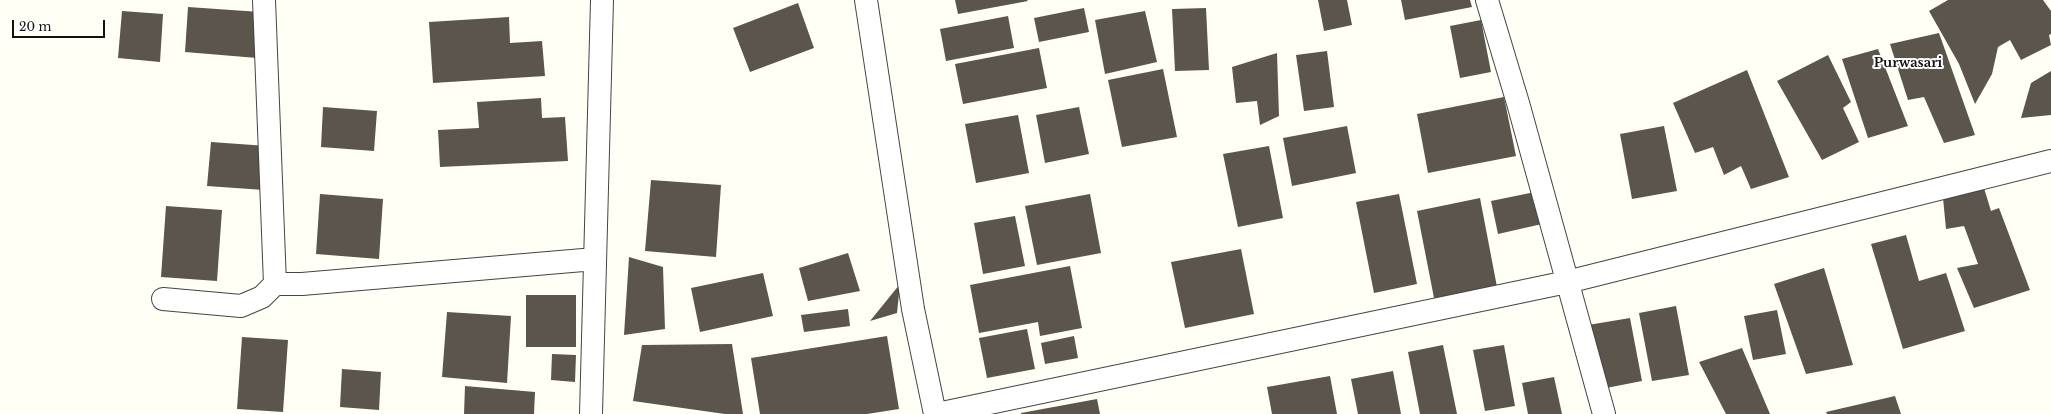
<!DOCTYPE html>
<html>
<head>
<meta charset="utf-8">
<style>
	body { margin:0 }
	#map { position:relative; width:2051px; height:414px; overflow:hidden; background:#fffff5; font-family:"Libre Baskerville",serif }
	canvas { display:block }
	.scale { position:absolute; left:12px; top:20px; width:93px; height:18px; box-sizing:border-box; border:2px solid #111; border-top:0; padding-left:5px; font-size:12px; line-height:14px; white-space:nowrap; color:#111; -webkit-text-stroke:3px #fff; paint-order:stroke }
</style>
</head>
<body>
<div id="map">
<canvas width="2051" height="414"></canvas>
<div class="scale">20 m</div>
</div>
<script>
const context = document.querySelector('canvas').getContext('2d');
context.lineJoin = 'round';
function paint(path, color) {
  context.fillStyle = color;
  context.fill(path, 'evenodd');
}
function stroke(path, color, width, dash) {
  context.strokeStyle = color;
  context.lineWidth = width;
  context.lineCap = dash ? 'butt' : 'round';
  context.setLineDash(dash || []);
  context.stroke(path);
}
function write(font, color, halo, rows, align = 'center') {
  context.font = font + ' "Libre Baskerville",serif';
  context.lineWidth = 4;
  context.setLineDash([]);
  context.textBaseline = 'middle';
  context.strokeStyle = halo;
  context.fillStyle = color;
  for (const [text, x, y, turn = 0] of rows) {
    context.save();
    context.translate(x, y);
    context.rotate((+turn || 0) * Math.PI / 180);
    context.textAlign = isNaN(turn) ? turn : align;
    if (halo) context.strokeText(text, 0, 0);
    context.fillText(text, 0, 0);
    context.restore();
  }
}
paint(new Path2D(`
	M955 0H1027L1028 1 958 14Z
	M1318 0H1347L1352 25 1324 31Z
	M1401 0H1470L1472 7 1405 20Z
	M1948 0H2043L2051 11V34L2049 35 2051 45 2021 60 2010 40 1998 47 1992 74 1975 104 1959 64 1929 11Z
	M798 3 814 48 750 72 733 28Z
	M188 7 260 12 257 58 185 52Z
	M1084 8 1089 32 1039 42 1034 18Z
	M1206 8 1209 70 1175 71 1172 9Z
	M122 11 163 14 160 62 118 58Z
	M1145 11 1157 62 1105 74 1095 20Z
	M1008 16 1014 48 946 61 940 29Z
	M509 17 510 43 542 41 545 76 433 83 429 22Z
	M1481 20 1491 72 1460 78 1450 26Z
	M1939 33 1975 135 1944 143 1924 97 1908 100 1890 44Z
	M1039 48 1047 88 963 104 955 64Z
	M1878 49 1908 126 1868 138 1842 59Z
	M1327 51 1334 107 1304 111 1296 55Z
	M1277 53 1279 116 1260 125 1257 101 1236 103 1232 67Z
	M1828 55 1851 102 1843 108 1859 142 1822 160 1777 81Z
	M1163 69 1177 137 1122 147 1108 80Z
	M1747 70 1789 177 1751 189 1741 166 1724 175 1713 147 1695 153 1673 103Z
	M2051 71V115L2021 118 2031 83Z
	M1504 97 1516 156 1428 173 1417 114Z
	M541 98 542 118 565 117 568 161 440 167 438 130 479 128 477 102Z
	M323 107 377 111 374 151 321 147Z
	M1079 107 1089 154 1045 163 1036 115Z
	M1018 115 1029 173 976 183 965 124Z
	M1347 126 1356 173 1292 186 1283 138Z
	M1664 126 1677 191 1632 199 1620 134Z
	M211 142 267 146 264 190 207 186Z
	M1269 146 1283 218 1238 227 1223 154Z
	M651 180 721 185 716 257 645 251Z
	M1984 188 1991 211 1999 208 2030 290 1974 308 1957 268 1978 264 1964 226 1946 229 1943 198Z
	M1535 192 1542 224 1498 234 1491 201Z
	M320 194 383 199 379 259 316 254Z
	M1090 194 1101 253 1037 265 1025 206Z
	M1399 194 1417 284 1374 293 1356 202Z
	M1480 198 1497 287 1434 298 1417 211Z
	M166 206 222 210 217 281 161 277Z
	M1015 216 1025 266 983 274 974 223Z
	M1906 235 1919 281 1946 273 1965 331 1903 349 1871 244Z
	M1241 249 1254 314 1185 328 1171 262Z
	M848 253 860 291 808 301 799 268Z
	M629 257 663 267 665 329 624 335Z
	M1070 266 1082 328 1040 336 1038 322 979 333 970 285Z
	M1824 268 1853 365 1806 374 1774 284Z
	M763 273 773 316 700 332 691 288Z
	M900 284 897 313 870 321Z
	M526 295H576V347H526Z
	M1676 306 1689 375 1652 381 1639 313Z
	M848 309 850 326 804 332 801 315Z
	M1777 310 1786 354 1753 360 1744 316Z
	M447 312 511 316 507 383 442 377Z
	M1630 318 1642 381 1601 389 1588 325Z
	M1027 329 1035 369 987 378 979 338Z
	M887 336 899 409 867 414H760L751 358Z
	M1074 336 1078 358 1045 364 1041 343Z
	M242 337 288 340 283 412 237 409Z
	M732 344 743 414H725L633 401 642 345Z
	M1443 345 1457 414H1420L1408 352Z
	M1504 345 1515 406 1485 411 1473 350Z
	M1742 348 1770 414H1726L1699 362Z
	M552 354 576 355 575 382 551 380Z
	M342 369 381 372 379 410 340 407Z
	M1393 371 1401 414H1358L1351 379Z
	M1330 376 1337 414H1272L1267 387Z
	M1554 377 1562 414H1528L1522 383Z
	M465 386 535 392 534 414H464Z
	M1895 396 1901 414H1827L1826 412Z
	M1097 399 1100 414H1021V413Z`), '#5b554c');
const street = new Path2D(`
	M264 0 275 284H302L595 259
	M866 0 913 309 935 414
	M1487 0 1518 103 1604 414
	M163 299 241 306 262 297 275 284
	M591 414 602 0
	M937 414 1567 282 2051 161`);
stroke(street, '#444', 24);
stroke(street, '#fff', 22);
write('bold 13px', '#111', '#fff', [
	["Purwasari",1908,63]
]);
</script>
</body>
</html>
